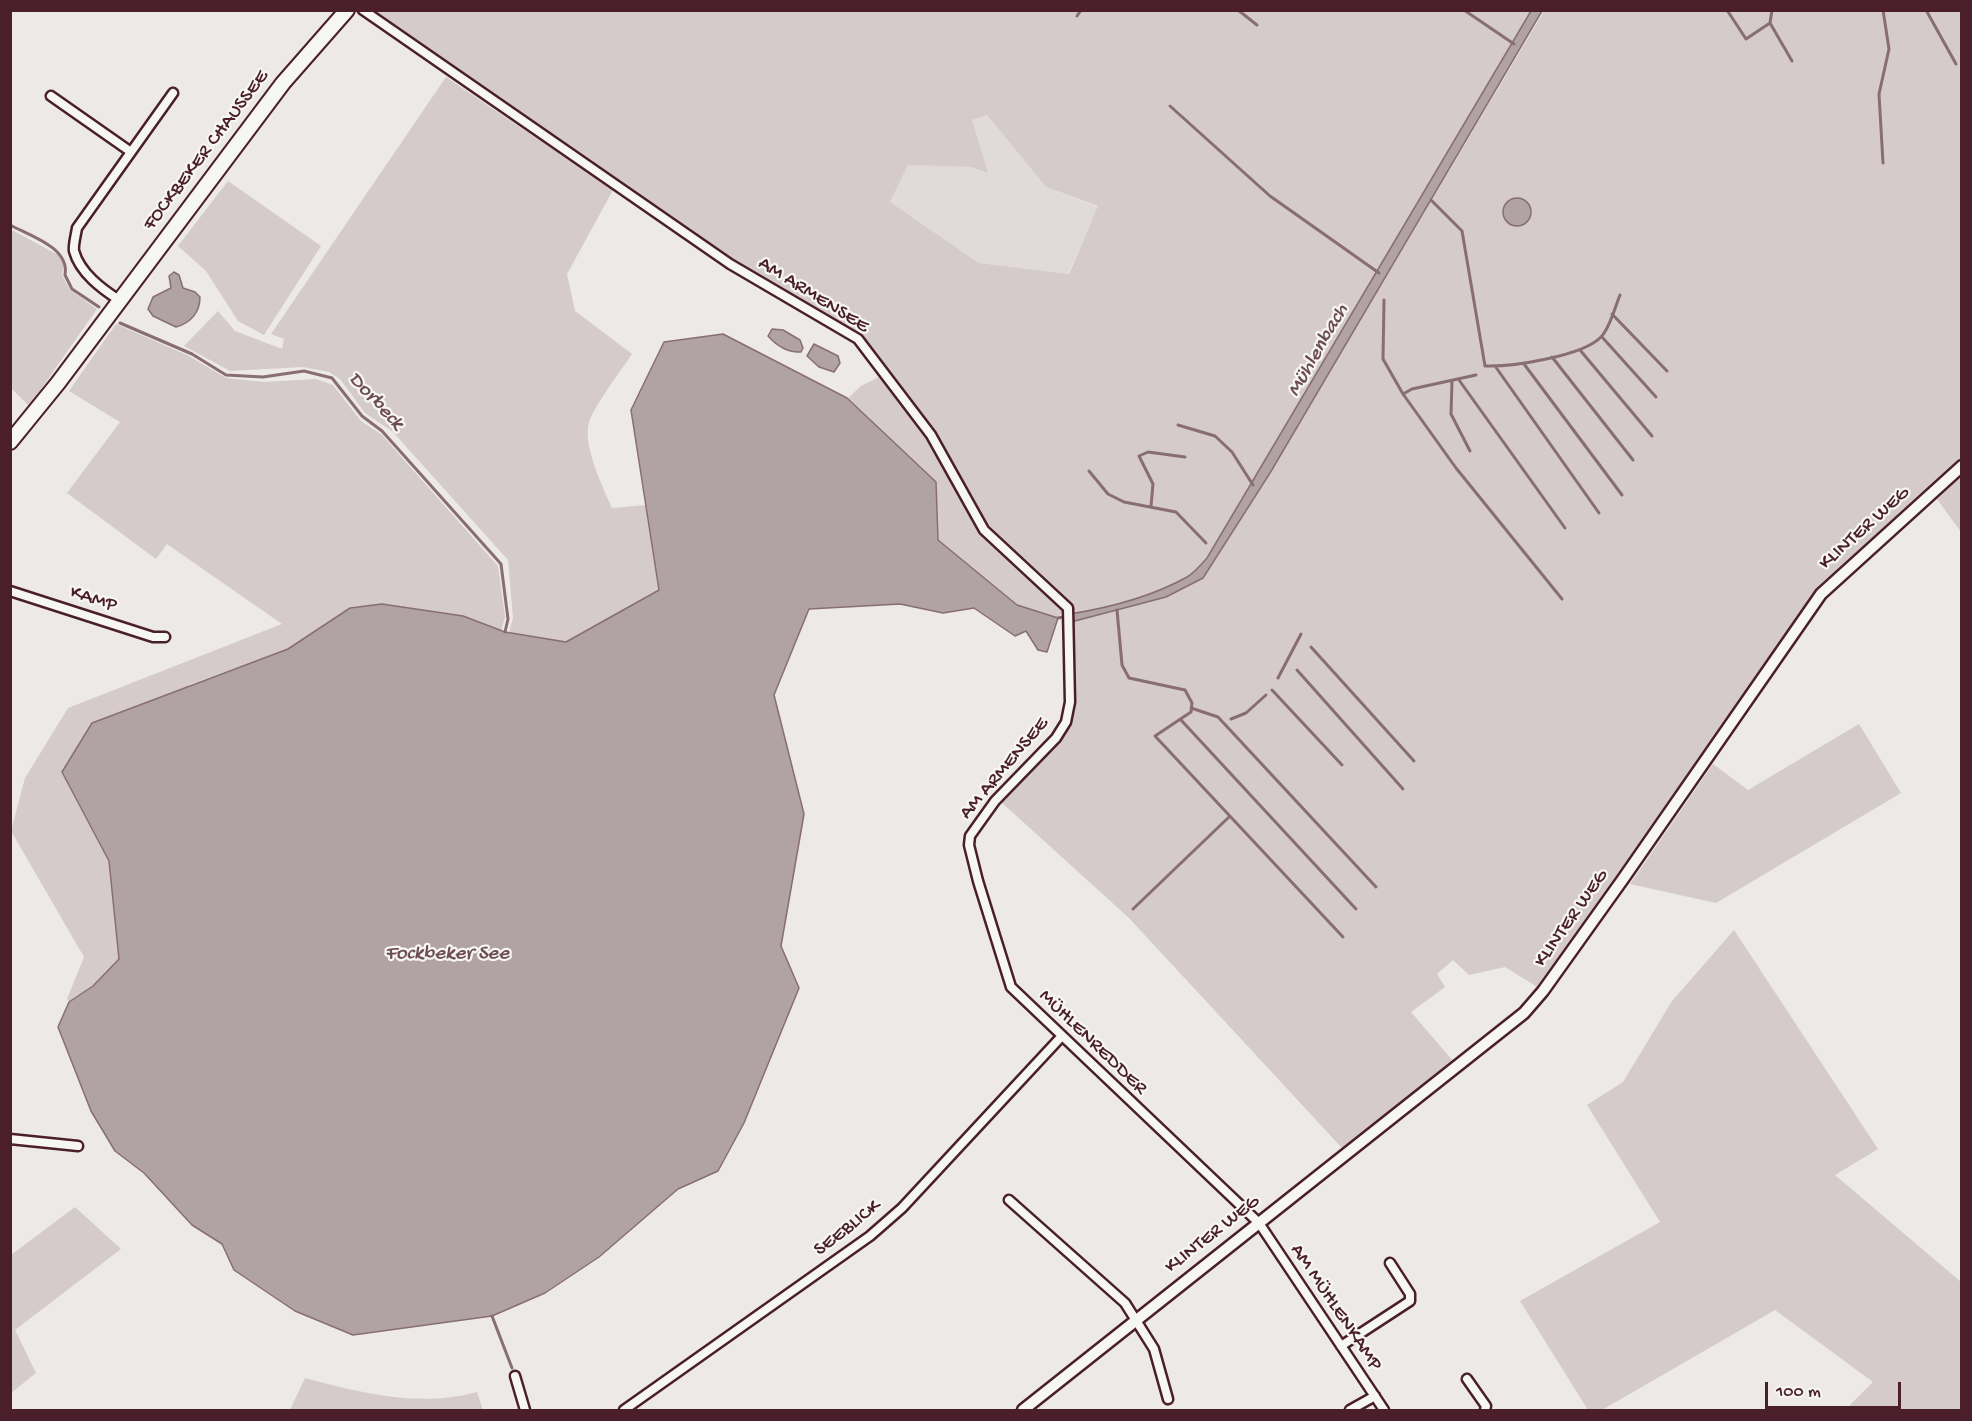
<!DOCTYPE html>
<html>
<head>
<meta charset="utf-8">
<style>
	body { margin:0 }
	#map { position:relative; width:1972px; height:1421px; overflow:hidden; background:#ece9e6; font-family:"Gochi Hand",sans-serif }
	canvas { display:block }
	.frame { position:absolute; inset:0; border:12px solid #4a1f2b; pointer-events:none }
	.scale { position:absolute; left:1765px; top:1382px; width:136px; height:27px; box-sizing:border-box; border:3px solid #4a1f2b; border-top:0; padding-left:8px; font-size:18px; line-height:21px; white-space:nowrap; color:#4a1f2b; -webkit-text-stroke:4px #f6f6f2; paint-order:stroke }
</style>
</head>
<body>
<div id="map">
<canvas width="1972" height="1421"></canvas>
<div class="frame"></div>
<div class="scale">100 m</div>
</div>
<script>
const context = document.querySelector('canvas').getContext('2d');
context.lineJoin = 'round';
function paint(path, color) {
  context.fillStyle = color;
  context.fill(path, 'evenodd');
}
function stroke(path, color, width, dash) {
  context.strokeStyle = color;
  context.lineWidth = width;
  context.lineCap = dash ? 'butt' : 'round';
  context.setLineDash(dash || []);
  context.stroke(path);
}
function write(font, color, halo, rows, align = 'center') {
  context.font = font + ' "Gochi Hand",sans-serif';
  context.lineWidth = 4.5;
  context.setLineDash([]);
  context.textBaseline = 'middle';
  context.strokeStyle = halo;
  context.fillStyle = color;
  for (const [text, x, y, turn = 0] of rows) {
    context.save();
    context.translate(x, y);
    context.rotate((+turn || 0) * Math.PI / 180);
    context.textAlign = isNaN(turn) ? turn : align;
    if (halo) context.strokeText(text, 0, 0);
    context.fillText(text, 0, 0);
    context.restore();
  }
}
paint(new Path2D(`
	M987 115 1046 187 1098 207 1068 274 979 263 890 202 908 165 972 167V120Z`), '#e0dad8');
paint(new Path2D(`
	M379 10 1531 11 1207 558C1201 565 1194 573 1187 577 1155 595 1106 608 1070 614L988 528 944 450 859 337 732 262 377 13ZM987 115 1046 187 1098 206 1069 274 979 263 890 202 908 165 972 167 988 173 972 120Z
	M1544 11H1961V458L1817 589 1539 988 1505 967 1469 975 1453 960 1437 974 1445 987 1411 1012 1453 1061 1342 1148 1129 918 1000 801C1020 780 1059 751 1070 725 1080 699 1072 650 1071 622L1165 597 1203 578 1270 473Z
	M446 77 613 190 567 274 575 311 632 354C620 372 596 403 589 422 582 444 603 488 612 508L646 505 659 589 566 642 509 633 513 618 508 560 393 432 365 413 340 379 329 372 303 367 230 371 184 346 218 311 235 331 282 349 284 339 271 334Z
	M228 181 321 246 264 335 238 321 206 271 178 246Z
	M10 229 60 256 64 265 62 275 70 290 97 309 29 406 11 388Z
	M116 324 187 355 226 378 264 382 316 379 333 385 361 421 382 435 498 566 505 617 501 631 463 616 382 604 350 607 288 649 191 684 62 772 109 861 119 959 93 986 69 1002 67 999 84 957 11 831 25 778 68 708 282 624 167 544 156 559 67 493 120 422 69 391Z
	M881 376 928 437 981 532 1065 608 1058 618 1017 605 938 540 936 482 848 398 861 386Z
	M1961 477V532L1937 499Z
	M1859 724 1901 793 1716 903 1630 884 1713 764 1748 790Z
	M1734 930 1878 1149 1835 1175 1961 1282V1410H1845L1873 1382 1775 1310 1602 1410H1588L1520 1301 1660 1222 1587 1105 1623 1082 1672 1001Z
	M75 1207 121 1249 15 1330 36 1373 11 1393V1255Z
	M305 1378C362 1393 418 1408 477 1392L483 1410H290Z`), '#d4cbca');
const water = new Path2D(`
	M1531 11H1542L1270 473 1203 578 1166 597 1071 622 1070 614C1107 608 1153 596 1187 577 1194 573 1201 565 1207 558Z
	M1503 212a14 14 0 1 1 28 0a14 14 0 1 1-28 0Z
	M174 272 179 275 183 288 195 292 200 297C200 312 191 323 176 327L153 316 148 309 153 297 171 288 169 276Z
	M772 329 783 330 800 340 803 348 801 352C787 353 777 346 768 336Z
	M723 334 847 398 936 482 938 540 1017 605 1058 618 1047 652 1038 650 1026 631 1015 636 974 608 943 613 900 604 809 609 774 695 804 814 781 946 799 988 744 1123 718 1171 678 1189 599 1257 545 1293 492 1316 353 1335 295 1311 234 1270 222 1244 192 1225 144 1173 115 1151 91 1111 58 1027 69 1002 93 986 119 959 109 861 62 772 92 723 288 649 350 608 382 604 463 616 505 632 566 642 659 590 631 410 664 342Z
	M814 344 838 356 840 363 834 372 819 367 807 356Z`);
paint(water, '#b1a2a3');
stroke(water, '#886e73', 1.5);
stroke(new Path2D(`
	M1238 10 1257 25
	M1464 10 1514 44
	M1727 10 1746 39 1770 23
	M1772 10 1770 23 1792 61
	M1883 10 1889 49 1879 94 1883 163
	M1926 10 1956 64
	M1077 16 1081 10
	M1170 106 1270 196 1379 273
	M1431 200 1462 231 1485 366C1512 367 1583 356 1601 337 1610 328 1615 307 1620 295
	M10 225C31 236 70 248 65 275L72 289 99 307
	M1384 300 1383 359 1403 394 1456 468 1562 599
	M1612 314 1667 371
	M120 323 192 354 226 375 263 377 304 371 332 378 362 416 382 431 501 564 508 619 505 632
	M1602 337 1656 397
	M1580 350 1652 436
	M1552 357 1633 460
	M1524 364 1622 495
	M1495 366 1599 513
	M1459 380 1565 528
	M1452 381 1451 414 1470 451
	M1403 394 1412 389 1476 375
	M1178 425 1215 436 1232 452 1253 485
	M1089 471 1108 494 1124 502 1176 512 1206 543
	M1151 506 1153 484 1139 456 1148 452 1185 457
	M1117 610 1122 665 1129 678 1185 690 1192 703 1191 712 1155 736 1343 937
	M1058 618 1068 616
	M1311 647 1414 761
	M1297 670 1403 789
	M1278 678 1301 634
	M1272 690 1342 765
	M1191 708 1218 717 1376 887
	M1231 719 1246 713 1266 695
	M1181 720 1356 909
	M1133 909 1229 817
	M492 1316 512 1368`), '#886e73', 3);
const minor = new Path2D(`
	M363 10 730 264 858 339 931 435 984 530 1068 608 1070 702 1066 722 1056 738 995 801 970 836 969 845 978 881 1011 987 1259 1223 1384 1410
	M51 96 131 152
	M119 300C102 289 80 273 74 251 73 245 76 235 77 228L173 93
	M10 591 153 637H165
	M10 1139 78 1146
	M1009 1200 1125 1303 1154 1349 1168 1399
	M1341 1346 1410 1301V1294L1390 1263
	M515 1376 525 1410
	M1467 1379 1486 1406 1485 1410
	M624 1410 870 1236 902 1208 1061 1037
	M1350 1410 1375 1396`);
const tertiary = new Path2D(`
	M1023 1410 1524 1013 1543 991 1623 879 1821 594 1962 466`);
const primary = new Path2D(`
	M10 442 58 383 283 83 347 10`);
stroke(minor, '#4a1f2b', 13);
stroke(tertiary, '#4a1f2b', 15);
stroke(primary, '#4a1f2b', 18);
stroke(minor, '#f6f6f2', 8);
stroke(tertiary, '#f6f6f2', 10);
stroke(primary, '#f6f6f2', 14);
write('20px', '#4a1f2b', '#f6f6f2', [
	["FOCKBEKER CHAUSSEE",207,151,-53],
	["AM ARMENSEE",813,296,32],
	["KLINTER WEG",1865,529,-42],
	["KAMP",93,600,18],
	["AM ARMENSEE",1005,769,-50],
	["KLINTER WEG",1572,919,-55],
	["MÜHLENREDDER",1092,1043,44],
	["SEEBLICK",848,1229,-38],
	["KLINTER WEG",1213,1235,-38],
	["AM MÜHLENKAMP",1335,1308,56]
]);
write('italic 21px', '#6e4d55', '#f6f6f2', [
	["Mühlenbach",1319,351,-60],
	["Dorbeck",375,402,47],
	["Fockbeker See",447,955]
]);
</script>
</body>
</html>
